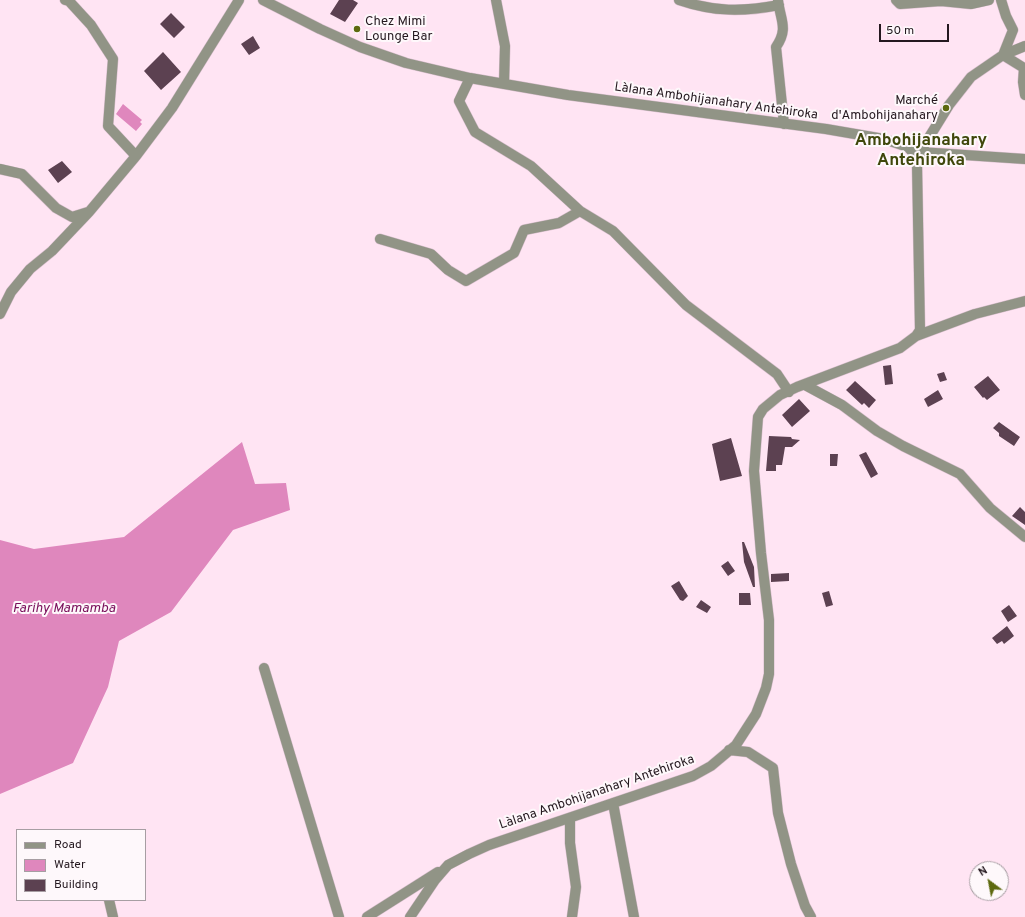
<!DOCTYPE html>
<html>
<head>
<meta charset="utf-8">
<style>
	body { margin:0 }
	#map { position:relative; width:1025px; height:917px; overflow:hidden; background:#ffe4f3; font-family:Overpass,sans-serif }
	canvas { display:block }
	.legend { position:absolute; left:16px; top:829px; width:130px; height:72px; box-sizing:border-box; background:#fef8fb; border:1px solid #a79ea3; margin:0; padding:5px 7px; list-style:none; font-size:12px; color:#24181f }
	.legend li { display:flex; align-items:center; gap:8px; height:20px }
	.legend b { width:20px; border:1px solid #a79ea3 }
	.north { position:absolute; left:969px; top:861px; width:40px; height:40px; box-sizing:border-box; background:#fef8fb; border:1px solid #a79ea3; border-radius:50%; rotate:328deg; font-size:11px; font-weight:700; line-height:16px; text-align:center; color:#24181f }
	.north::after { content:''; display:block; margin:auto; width:14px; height:18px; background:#5d690f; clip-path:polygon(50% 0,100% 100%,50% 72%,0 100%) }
	.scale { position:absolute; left:879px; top:24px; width:70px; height:18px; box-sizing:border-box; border:2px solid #24181f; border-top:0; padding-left:5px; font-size:12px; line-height:14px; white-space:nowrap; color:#24181f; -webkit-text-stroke:3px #fef8fb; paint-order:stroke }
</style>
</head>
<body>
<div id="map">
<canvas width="1025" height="917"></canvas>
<ul class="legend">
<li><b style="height:5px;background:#919486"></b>Road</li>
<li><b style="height:11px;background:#df87bd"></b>Water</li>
<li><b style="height:11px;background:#5c4151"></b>Building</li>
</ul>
<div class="north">N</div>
<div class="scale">50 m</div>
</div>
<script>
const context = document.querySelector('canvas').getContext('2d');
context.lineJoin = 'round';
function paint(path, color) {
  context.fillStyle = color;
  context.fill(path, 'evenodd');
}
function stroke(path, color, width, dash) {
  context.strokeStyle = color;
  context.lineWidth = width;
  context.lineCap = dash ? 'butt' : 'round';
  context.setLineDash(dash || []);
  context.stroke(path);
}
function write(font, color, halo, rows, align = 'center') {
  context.font = font + ' Overpass,sans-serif';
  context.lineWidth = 4;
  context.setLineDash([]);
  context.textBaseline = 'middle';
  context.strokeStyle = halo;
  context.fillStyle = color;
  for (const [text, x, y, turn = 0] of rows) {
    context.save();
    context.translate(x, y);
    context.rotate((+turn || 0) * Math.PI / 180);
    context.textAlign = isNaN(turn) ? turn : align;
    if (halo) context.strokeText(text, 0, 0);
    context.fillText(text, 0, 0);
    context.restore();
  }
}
paint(new Path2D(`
	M123 104 142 120 140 122 142 124 136 131 116 114Z
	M242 442 255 484 286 483 290 510 233 530 171 612 119 641 108 687 73 763 0 794V540L34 549 124 537Z`), '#df87bd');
paint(new Path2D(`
	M339 0H353L358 3 345 22 330 14Z
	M171 13 185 27 174 38 160 24Z
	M253 36 260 48 249 55 241 44Z
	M163 52 181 72 161 90 144 71Z
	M62 161 72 172 58 183 48 170Z
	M891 365 893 384 885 385 883 366Z
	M944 372 947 380 940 382 937 374Z
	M988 376 1000 390 987 400 984 397 983 398 974 387Z
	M855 381 876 400 869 408 864 403 862 405 846 390Z
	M938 390 943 399 928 407 924 399Z
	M799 399 810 411 792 427 782 415Z
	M999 422 1020 437 1014 446 999 436V433L993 428Z
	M769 436 791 437 792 439 800 440 792 447H785L782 465H776V471H766Z
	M731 438 742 476 720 481 712 444Z
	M866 452 878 474 871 478 859 455Z
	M830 454H838L837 466H830Z
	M1020 507 1025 512V525L1012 516Z
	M742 542H744L754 567 755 587H753L744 562Z
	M728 561 735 571 728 576 721 566Z
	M789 573V581L771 582V574Z
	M679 581 688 596 683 601 680 600 671 586Z
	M829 591 833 605 826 607 822 593Z
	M739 593H750L751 605H739Z
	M701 600 711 607 707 613 696 607Z
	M1009 605 1017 616 1008 622 1001 611Z
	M1007 626 1014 636 1004 644 1002 641 997 644 992 638Z`), '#5c4151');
const minor = new Path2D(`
	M65 0 69 1 91 25 113 59 108 126 136 156
	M263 0 320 29 360 47 406 63 470 78 568 95 826 129 884 139 908 147 914 154 917 164 920 330 916 336 900 348 797 387 780 395 763 409 758 417 754 471 761 553 769 620V674L766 688 756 714 736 745 711 766 693 776 489 845 469 854 448 865 435 880 410 917
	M496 0 505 46 504 84
	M679 0C714 12 743 12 779 5
	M778 0C780 20 789 28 776 47L784 124
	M896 0 900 4 941 1 971 4 989 0
	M1001 0 1006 16 1013 30 1003 55 1024 68 1023 82 1025 95
	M470 78 459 101 475 132 531 166 580 211 613 231 686 305 777 374 789 392
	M920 152 1025 159
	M917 164 920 152 949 105 971 77 1003 55 1025 46
	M0 169 22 174 56 208 72 217 88 212
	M380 239 431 254 448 270 466 281 514 253 524 230 559 223 580 211
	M0 314 11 292 30 269 52 251 89 212 136 156 172 108 239 0
	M916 336 975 314 1025 301
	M805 385 842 405 877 431 903 446 960 474 990 508 1025 537
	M264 668 339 917
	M729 750 748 752 773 768 778 813 791 864 805 906 811 917
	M613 803 634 917
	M570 818V843L576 887 572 917
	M109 900 113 917
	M367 917 438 872`);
stroke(minor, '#d8bfcd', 11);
stroke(minor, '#919486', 10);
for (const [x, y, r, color] of [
	[357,29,4,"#5d690f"],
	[946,108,4,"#5d690f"]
]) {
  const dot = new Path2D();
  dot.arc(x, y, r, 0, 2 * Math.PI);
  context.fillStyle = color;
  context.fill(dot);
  stroke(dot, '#fef8fb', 1.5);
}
write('13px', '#24181f', '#fef8fb', [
	["Chez Mimi",365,22],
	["Lounge Bar",365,37],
	["Marché",938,101,"right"],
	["d'Ambohijanahary",938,116,"right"]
], 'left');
write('13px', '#24181f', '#fef8fb', [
	["Làlana Ambohijanahary Antehiroka",716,102,8],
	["Làlana Ambohijanahary Antehiroka",597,793,-19]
]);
write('italic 14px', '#7a115c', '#fef8fb', [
	["Farihy Mamamba",64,609]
]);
write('bold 17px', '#3f470b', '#fef8fb', [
	["Ambohijanahary",921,142],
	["Antehiroka",921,162]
]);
</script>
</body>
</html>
